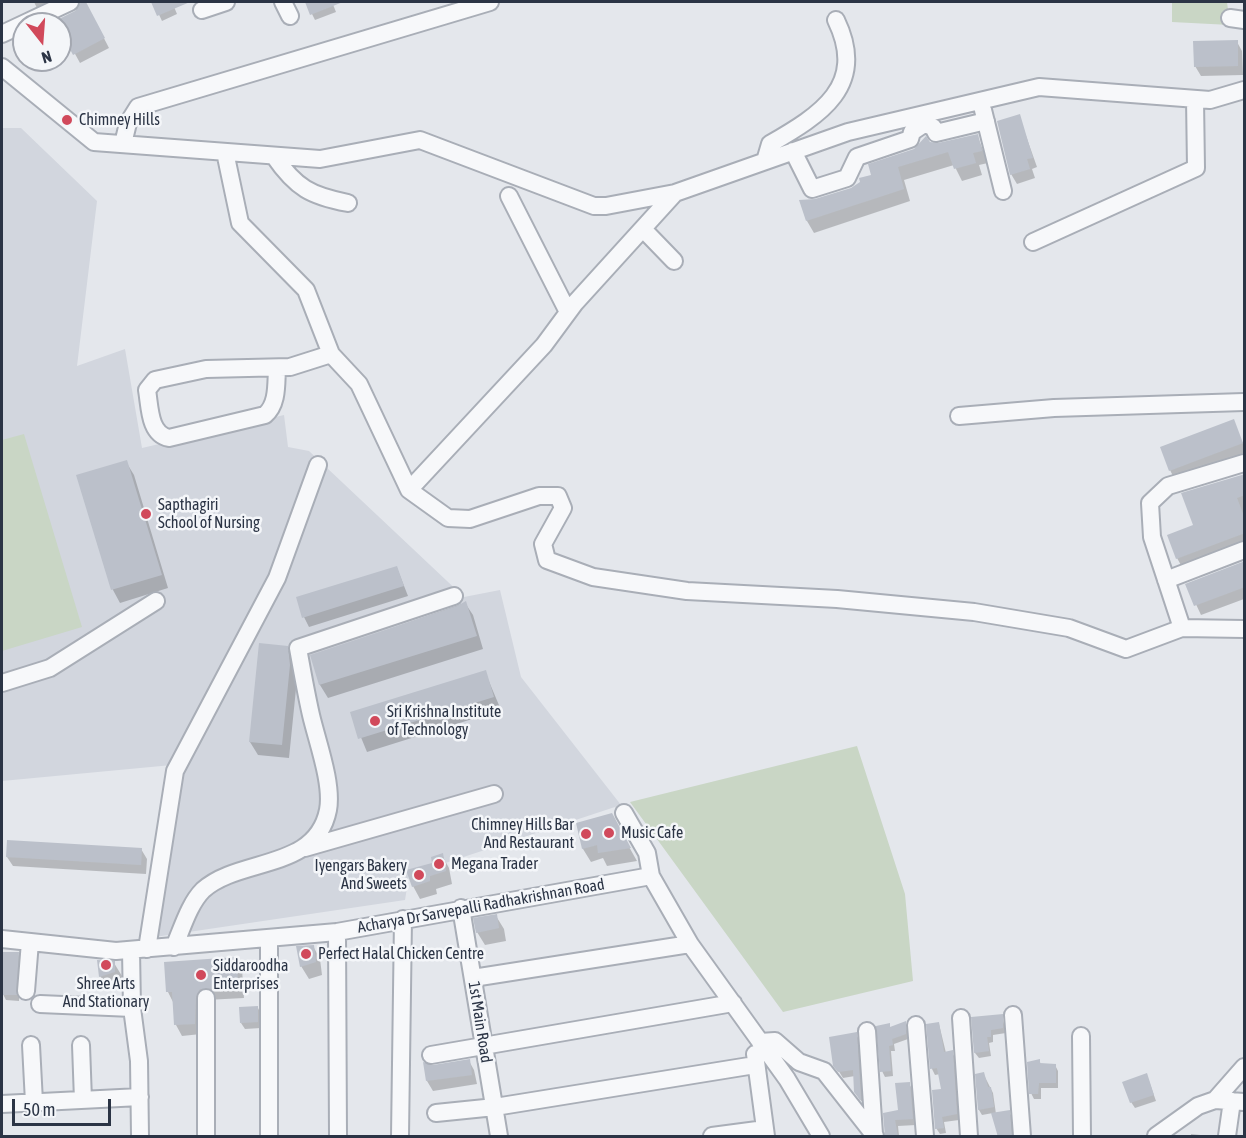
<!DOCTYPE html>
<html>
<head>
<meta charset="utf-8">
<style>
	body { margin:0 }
	#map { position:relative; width:1246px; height:1138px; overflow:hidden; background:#e4e7ec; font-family:"Asap Condensed",sans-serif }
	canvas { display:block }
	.frame { position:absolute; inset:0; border:3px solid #2b3445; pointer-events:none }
	.north { position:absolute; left:12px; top:12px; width:60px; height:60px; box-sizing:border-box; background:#f4f6f9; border:2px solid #a4a8b1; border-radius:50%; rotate:163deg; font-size:16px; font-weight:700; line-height:24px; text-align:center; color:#2b3445 }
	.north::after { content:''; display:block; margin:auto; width:21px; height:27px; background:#d1495b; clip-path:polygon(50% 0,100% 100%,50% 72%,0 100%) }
	.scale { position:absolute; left:12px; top:1099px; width:99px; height:27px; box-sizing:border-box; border:3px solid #2b3445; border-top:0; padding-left:8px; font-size:18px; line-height:21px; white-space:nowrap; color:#2b3445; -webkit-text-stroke:4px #f4f6f9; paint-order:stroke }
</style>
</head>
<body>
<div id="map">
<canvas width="1246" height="1138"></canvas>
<div class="frame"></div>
<div class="north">N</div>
<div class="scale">50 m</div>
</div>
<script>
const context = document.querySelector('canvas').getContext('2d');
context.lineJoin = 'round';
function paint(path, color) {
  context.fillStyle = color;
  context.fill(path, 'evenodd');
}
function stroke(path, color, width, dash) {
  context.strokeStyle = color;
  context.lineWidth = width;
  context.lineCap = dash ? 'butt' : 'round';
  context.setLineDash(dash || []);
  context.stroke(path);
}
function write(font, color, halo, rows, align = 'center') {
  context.font = font + ' "Asap Condensed",sans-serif';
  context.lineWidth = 5;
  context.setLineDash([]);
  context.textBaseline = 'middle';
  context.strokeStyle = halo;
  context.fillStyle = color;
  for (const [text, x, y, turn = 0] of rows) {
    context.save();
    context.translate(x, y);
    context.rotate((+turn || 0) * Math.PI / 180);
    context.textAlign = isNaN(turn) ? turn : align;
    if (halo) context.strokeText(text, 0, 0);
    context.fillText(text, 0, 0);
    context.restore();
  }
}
paint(new Path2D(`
	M2 128H21L97 201 77 366 125 349 142 448 284 415 288 447 309 451 464 597 500 590 521 677 621 805 409 875 405 900 148 938 172 765 2 781Z`), '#d2d6de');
paint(new Path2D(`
	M1172 2H1227L1230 25 1172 22Z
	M24 434 82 627 2 651V440Z
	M857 746 905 894 913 981 783 1012 630 802Z`), '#c9d6c5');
paint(new Path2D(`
	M34 2H33H50L37 8Z
	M153 2H172L177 14 162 21Z
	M306 2H332L336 12 315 20Z
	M90 11 109 48 80 63 57 21Z
	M1237 42 1242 51 1243 75 1201 76 1195 66Z
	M1019 116 1037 167 1032 169 1035 178 1017 184 1011 174Z
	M977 135 988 163 979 165 982 175 962 181 954 165 904 180 910 201 814 233 807 221 801 201H815L851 189 929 143 938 145Z
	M1233 421 1244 446V453L1175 480 1170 470Z
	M126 462 134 475 168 588 120 603 113 590 78 476Z
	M1244 475V544L1182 567 1177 558 1195 526Z
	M1244 562V599L1201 615 1187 585Z
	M397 568 408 596 309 627 304 617Z
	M465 603 473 615 483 649 328 698 320 685 312 656Z
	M287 648 295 661 297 679 289 758 258 755 250 742Z
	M485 672 501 710 367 752 351 713Z
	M611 815 637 861 607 866 603 858 591 862 583 849 578 824Z
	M141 849 147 859 146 874 13 866 7 857Z
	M442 855 449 868 452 884 436 889 437 894 420 899 413 886Z
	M496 916 504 929 506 941 485 945 477 932Z
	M313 946 320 959 322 975 309 979 301 966Z
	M18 954 21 960 19 1001 6 1000 3 994Z
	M236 959 242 969 244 998 206 1000 201 1034 182 1036 176 1025 174 1004 168 992Z
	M114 963 122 976 121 985 108 989 100 976Z
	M258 1008 261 1014V1028L245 1029 241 1023Z
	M1002 1015 1006 1033 993 1035V1042L989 1043 991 1056 979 1058 975 1053 973 1018Z
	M906 1023 908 1039 894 1044 895 1051H891L893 1076 885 1077 882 1071 889 1025 891 1028Z
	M939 1024 946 1053 952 1052 955 1058 959 1120 944 1122 946 1133 940 1134 936 1128 943 1090 940 1074 935 1075 932 1069 928 1026Z
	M856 1034 859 1040 864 1103 859 1099 855 1076 843 1078 835 1065Z
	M469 1061 474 1070 477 1084 433 1091 427 1081 425 1064 433 1067Z
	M1039 1061 1042 1065H1055L1058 1071V1088H1041V1099H1034L1031 1093Z
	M983 1073 993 1093 996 1114 1009 1112 1012 1117 1013 1136H998L993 1113 982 1115 979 1110 977 1075Z
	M1149 1081 1156 1101 1135 1108 1131 1102Z
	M909 1084 913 1090 916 1125 898 1126 899 1136H887L885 1114 899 1112Z
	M1191 1134 1210 1136H1191Z`), '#0003');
paint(new Path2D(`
	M81 2H86L105 38 73 55 60 30V24L55 21 75 11Z
	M151 2H190L157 16Z
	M305 2H343L310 15Z
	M1238 40V66L1194 67 1193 41Z
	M1020 114 1033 158 1027 159 1030 169 1010 175 997 121Z
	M978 134 982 151 973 153 976 163 954 169 948 152 898 167 904 189 806 221 799 200 815 199 851 188 860 182 859 178 871 175 868 164 914 149 926 136 930 142 938 143Z
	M1234 419 1243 443 1169 471 1160 447Z
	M127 460 162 575 111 590 76 475Z
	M1245 474V495L1237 498 1245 519V533L1176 559 1167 535 1193 525 1181 493Z
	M1245 561V587L1194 606 1185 584Z
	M397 566 404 586 302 618 296 597Z
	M466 601 477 636 319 685 310 655 457 606Z
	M259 643 288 646 290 665 282 745 249 742Z
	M486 670 494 697 358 739 350 712Z
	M612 813 631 848 598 853 597 845 582 849 576 823Z
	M7 840 142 848 141 865 6 857Z
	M443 853 446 871 430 876V881L412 887 406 870 432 863 431 857Z
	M497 914 499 928 476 933 473 918Z
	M314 945 316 962 300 967 296 946Z
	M3 952H19L17 995H2Z
	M237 957 238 988 200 989 196 997 195 1024 174 1025 172 992H166L164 962Z
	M97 960 115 961V972L99 977Z
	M258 1006V1022L240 1023 239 1007Z
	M1003 1014V1028L991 1030V1037H987L989 1051 974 1053 971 1017Z
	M906 1021V1034L892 1039 893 1045 889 1046 891 1071 880 1072 876 1026 890 1023V1027Z
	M939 1022 944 1052 953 1050 957 1114 942 1117 944 1128 935 1129 932 1090 941 1089 937 1068 930 1069 926 1024Z
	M857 1032 861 1100H860L854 1092 853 1070 838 1072 833 1066 829 1037Z
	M470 1059 472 1075 426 1081 423 1062 433 1065Z
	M1040 1059V1063L1056 1064V1083H1039L1038 1094H1029L1027 1062Z
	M984 1072 988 1087H991L994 1107 978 1110 975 1074Z
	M1147 1073 1154 1095 1130 1103 1122 1082Z
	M910 1082 913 1119 895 1120 898 1137H885L883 1113 898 1110 895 1083Z
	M1010 1110 1012 1137H998L991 1113Z`), '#bbc0ca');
const minor = new Path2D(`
	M283 2 290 16
	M202 10 226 2
	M1230 18 1244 20
	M2 34 70 2
	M2 67 94 142 320 159 420 140 594 206H606L675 193 848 132 1039 87 1210 100 1244 90
	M983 110 1003 191
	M123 144 128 123 138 107 490 2
	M793 151 812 189 847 178 857 157 910 139 912 132 924 124 933 127 936 133 986 121
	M225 152 240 223 306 290 331 354 359 384 409 490 448 518 470 519 539 496H558L563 508 543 544 547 560 593 577 687 591 837 599 974 612 1069 628 1126 649 1182 628 1244 629
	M274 156C296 188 311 196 348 203
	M765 161 770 144C820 115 868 86 836 20
	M509 196 568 312
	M643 229 674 261
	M1033 242 1196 168 1195 99
	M277 368C276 384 278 404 265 415L169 438C149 434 150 407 147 390L155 380 206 369 290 367 331 354
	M959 416 1054 408 1244 402
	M409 490 544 345 575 303 675 193
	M1166 580 1244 550
	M1182 628 1152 537 1150 503 1168 486 1244 463
	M2 683 50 668 156 601
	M624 813 647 853 651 876 690 944 787 1079 821 1136
	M305 848 494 794
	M461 908 499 1136
	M337 932 338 1136
	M269 938V1136
	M2 939 116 951 337 932 651 876
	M174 947C182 929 189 904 203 890 240 857 316 871 328 810 333 784 317 741 311 715 306 693 302 670 298 648L454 596
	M147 949 175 771 277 578 318 465
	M131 950 132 1008 139 1061 140 1136
	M473 978 690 944
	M26 991 30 942
	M206 998V1136
	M40 1004 132 1008
	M1013 1015 1022 1136
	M961 1018 969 1136
	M916 1025 925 1136
	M867 1031 874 1134
	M1081 1036 1082 1136
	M760 1042 775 1041 799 1062 824 1071 875 1136
	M31 1045 34 1102
	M81 1045 83 1100
	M755 1054 766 1136
	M431 1055 733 1003
	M1215 1100 1244 1067
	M2 1104 140 1097
	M436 1113 495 1107 755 1065
	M400 1136 403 919
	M712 1136 765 1129
	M1156 1136 1198 1106 1215 1100 1244 1102
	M1227 1136 1232 1101`);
stroke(minor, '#a9aeb7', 20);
stroke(minor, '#f7f8fa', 16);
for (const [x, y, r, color] of [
	[67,120,6,"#d1495b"],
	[146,514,6,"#d1495b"],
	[375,721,6,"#d1495b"],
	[609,833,6,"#d1495b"],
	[586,834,6,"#d1495b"],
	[439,864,6,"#d1495b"],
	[419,875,6,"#d1495b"],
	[306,954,6,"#d1495b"],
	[106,965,6,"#d1495b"],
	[201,975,6,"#d1495b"]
]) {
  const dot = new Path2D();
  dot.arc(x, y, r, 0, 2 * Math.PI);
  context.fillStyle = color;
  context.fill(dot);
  stroke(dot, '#f4f6f9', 2);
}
write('16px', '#2b3445', '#f4f6f9', [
	["Chimney Hills",79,120],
	["Sapthagiri",158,505],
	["School of Nursing",158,523],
	["Sri Krishna Institute",387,712],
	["of Technology",387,730],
	["Chimney Hills Bar",574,825,"right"],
	["And Restaurant",574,843,"right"],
	["Music Cafe",621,833],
	["Megana Trader",451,864],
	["Iyengars Bakery",407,866,"right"],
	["And Sweets",407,884,"right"],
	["Perfect Halal Chicken Centre",318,954],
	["Siddaroodha",213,966],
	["Enterprises",213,984],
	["Shree Arts",106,984,"center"],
	["And Stationary",106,1002,"center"]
], 'left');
write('16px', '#2b3445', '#f4f6f9', [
	["Acharya Dr Sarvepalli Radhakrishnan Road",481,906,-10],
	["1st Main Road",480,1022,81]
]);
</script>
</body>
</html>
